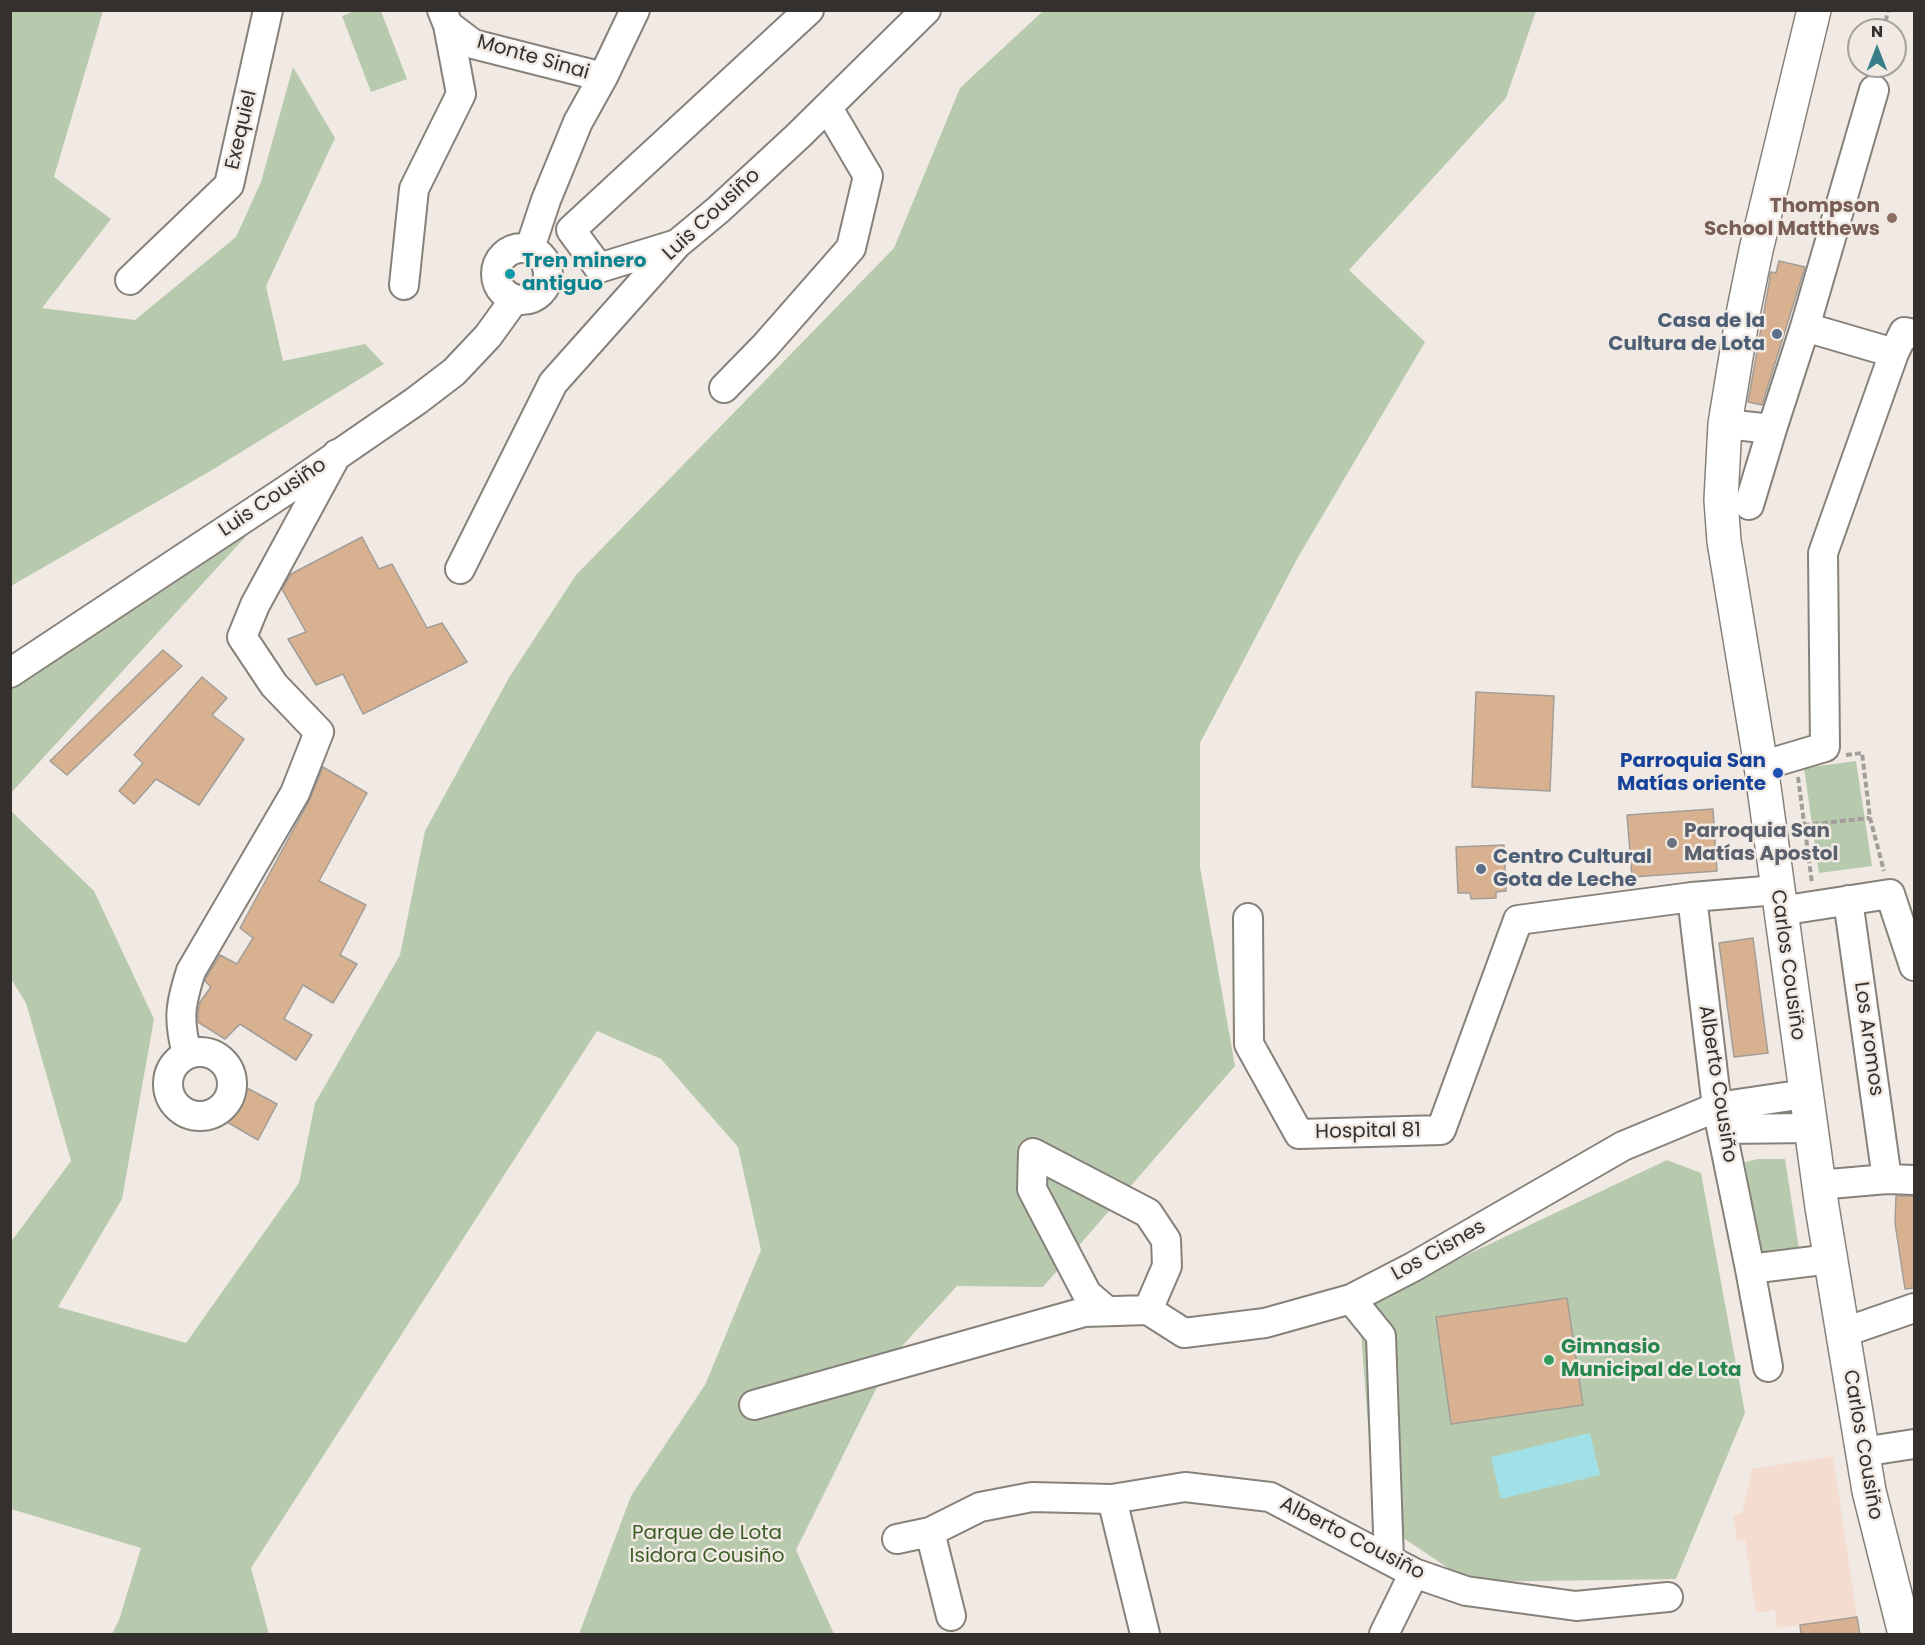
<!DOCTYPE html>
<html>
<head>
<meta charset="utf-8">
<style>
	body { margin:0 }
	#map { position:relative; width:1925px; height:1645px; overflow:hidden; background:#f1eae4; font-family:Poppins,sans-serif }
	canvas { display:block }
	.frame { position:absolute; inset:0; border:12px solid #33302e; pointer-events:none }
	.north { position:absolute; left:1847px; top:18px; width:60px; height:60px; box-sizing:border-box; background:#f1eae4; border:2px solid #a5a09b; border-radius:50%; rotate:0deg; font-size:16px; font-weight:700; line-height:24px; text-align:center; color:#33302e }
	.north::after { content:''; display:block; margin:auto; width:21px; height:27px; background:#367d87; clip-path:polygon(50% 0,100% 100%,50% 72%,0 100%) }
</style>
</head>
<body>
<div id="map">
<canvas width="1925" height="1645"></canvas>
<div class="frame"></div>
<div class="north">N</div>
</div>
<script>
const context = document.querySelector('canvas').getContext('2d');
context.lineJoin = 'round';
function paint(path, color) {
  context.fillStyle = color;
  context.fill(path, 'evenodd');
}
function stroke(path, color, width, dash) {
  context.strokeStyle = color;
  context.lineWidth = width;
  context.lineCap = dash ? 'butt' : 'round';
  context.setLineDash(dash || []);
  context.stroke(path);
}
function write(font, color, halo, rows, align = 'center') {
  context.font = font + ' Poppins,sans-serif';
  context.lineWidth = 5;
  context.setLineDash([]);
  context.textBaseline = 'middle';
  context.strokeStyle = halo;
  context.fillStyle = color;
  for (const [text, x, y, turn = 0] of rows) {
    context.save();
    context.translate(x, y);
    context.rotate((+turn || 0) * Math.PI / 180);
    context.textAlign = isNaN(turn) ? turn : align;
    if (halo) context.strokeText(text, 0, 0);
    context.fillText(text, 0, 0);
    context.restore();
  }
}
paint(new Path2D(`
	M1833 1456 1857 1617 1777 1628 1775 1610 1756 1613 1745 1540 1737 1541 1733 1515 1742 1513 1752 1469Z`), '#f4dcd1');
paint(new Path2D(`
	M11 10 103 11 54 177 111 219 42 308 135 320 236 237 261 182 293 67 335 138 266 286 283 361 365 344 384 364 212 470 11 586Z
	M357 10 381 11 407 79 371 92 342 16Z
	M1043 11H1536L1506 98 1349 270 1425 342 1297 559 1200 743V867L1235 1066 1043 1287 957 1286 892 1357 796 1550 834 1634H579L631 1496 705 1385 761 1250 738 1147 661 1059 597 1031 251 1568 269 1634H112L119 1620 141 1548 11 1509 10 1243 71 1161 26 1003 11 979V811L94 891 154 1019 122 1199 58 1307 186 1343 299 1183 315 1103 400 955 425 831 510 676 576 575 894 248 960 88Z
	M291 487 11 793V673Z
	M1856 761 1872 866 1819 873 1804 768Z
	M1758 1159H1785L1802 1268 1760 1271 1745 1162Z
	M1667 1160 1701 1173 1745 1413 1676 1579 1469 1582 1375 1519 1359 1306Z`), '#b7caae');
paint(new Path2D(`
	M1590 1433 1600 1475 1501 1499 1491 1457Z`), '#a1e0e6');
const building = new Path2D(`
	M1779 261 1805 267 1762 405 1748 402 1771 272 1776 273Z
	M362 537 379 569 392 564 427 628 442 623 467 662 363 714 343 674 316 685 288 639 306 632 282 589 291 574Z
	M163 650 182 666 67 775 50 761Z
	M202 677 227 698 212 715 244 739 199 805 156 779 134 804 119 791 143 763 134 755Z
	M1476 692 1554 696 1550 791 1472 787Z
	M323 767 367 793 319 881 366 905 340 955 357 964 333 1003 303 985 284 1019 312 1035 296 1060 240 1024 225 1039 198 1022V1013L200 1002 211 987 205 981 206 978 220 955 237 964 253 938 240 928 309 801Z
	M1713 809 1717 871 1632 877 1627 815Z
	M1504 845 1506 891 1496 892V898L1471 899 1470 893H1458L1456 847Z
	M1753 938 1768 1053 1734 1057 1719 943Z
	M247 1088 277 1104 258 1140 227 1122Z
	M1896 1196H1914V1288L1905 1289 1895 1223Z
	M1567 1298 1583 1405 1451 1424 1436 1317Z
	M1857 1617 1860 1635H1801L1800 1625Z`);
paint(building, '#d8b290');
stroke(building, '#a39d97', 1.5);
const minor = new Path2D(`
	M448 25 473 44 603 77
	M677 244 599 268 571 230 809 10
	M496 274a26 26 0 1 1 52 0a26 26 0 1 1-52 0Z
	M530 248 546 200 578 122 603 77 635 10
	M130 280 229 185 268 10
	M404 285 414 189 461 94 448 25 442 10
	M1805 327 1874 90
	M1894 353 1904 332 1914 334
	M724 388 765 346 851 248 868 176 828 108
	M1725 424 1772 429 1805 327 1894 353 1823 553 1825 747 1761 766
	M1749 505 1772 429
	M460 569 553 383 677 244 718 210 798 136 926 10
	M10 673 291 487 416 401 454 372 488 336 514 300
	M1692 897 1717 1107 1750 1269 1830 1259
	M1848 900 1887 1179
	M1780 911 1890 894 1914 966
	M1248 918 1249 1044 1299 1134 1441 1130 1518 920 1692 897 1777 890
	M168 1084a32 32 0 1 1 64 0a32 32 0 1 1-64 0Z
	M187 1054C178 1019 180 1005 191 971L295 793 319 732 274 685 242 637 255 605 337 454
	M1723 1129 1810 1128
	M1818 1185 1887 1179 1914 1180
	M1750 1269 1768 1367
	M1351 1299 1381 1336 1389 1560
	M1148 1310 1184 1333 1265 1323 1351 1299 1413 1267 1623 1146 1717 1107 1805 1094
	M1107 1311 1087 1294 1032 1189 1033 1153 1148 1213 1166 1240 1167 1266 1148 1310
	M1842 1333 1914 1308
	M754 1405 1084 1312 1148 1310
	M1862 1452 1914 1444
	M1112 1499 1145 1634
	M930 1532 951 1616
	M897 1539 930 1532 980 1507 1032 1497 1112 1499 1185 1487 1270 1497 1414 1573 1466 1591 1576 1606 1668 1597
	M1384 1634 1414 1573`);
const major = new Path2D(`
	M1814 10 1756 250 1743 314 1725 424 1721 500 1724 541 1761 766 1822 1207 1869 1491 1905 1634`);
stroke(minor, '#87817b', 32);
stroke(major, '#87817b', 36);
stroke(new Path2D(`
	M1884 30 1888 10
	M1846 755 1862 753 1870 818 1884 871
	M1798 777 1812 883
	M1804 825 1870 818`), '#a29d98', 4, [6, 3]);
stroke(minor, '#fff', 28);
stroke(major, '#fff', 33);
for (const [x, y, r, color] of [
	[1892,218,6,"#8d6e63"],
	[510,274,6,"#0f9aa8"],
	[1777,334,6,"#5c6f8a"],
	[1778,773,6,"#1a4fb4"],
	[1672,843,6,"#6b7280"],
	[1481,869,6,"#5c6f8a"],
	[1549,1360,6,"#2e9e5b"]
]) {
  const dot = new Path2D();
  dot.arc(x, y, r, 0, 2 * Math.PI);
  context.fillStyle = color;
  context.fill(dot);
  stroke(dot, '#f1eae4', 2);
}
write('20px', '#33302e', '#f1eae4', [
	["Monte Sinai",533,58,16],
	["Exequiel",242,130,-77],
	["Luis Cousiño",712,215,-43],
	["Luis Cousiño",273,498,-34],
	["Carlos Cousiño",1787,965,82],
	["Los Aromos",1868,1039,82],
	["Alberto Cousiño",1717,1084,81],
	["Hospital 81",1368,1132,-1],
	["Los Cisnes",1439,1251,-29],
	["Carlos Cousiño",1862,1445,80],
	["Alberto Cousiño",1352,1539,27]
]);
write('bold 20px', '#785e54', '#f1eae4', [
	["Thompson",1880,207],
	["School Matthews",1880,230]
], 'right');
write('bold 20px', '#0d838f', '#f1eae4', [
	["Tren minero",522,262],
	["antiguo",522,285]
], 'left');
write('bold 20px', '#4e5e75', '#f1eae4', [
	["Casa de la",1765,322],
	["Cultura de Lota",1765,345],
	["Centro Cultural",1493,858,"left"],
	["Gota de Leche",1493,881,"left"]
], 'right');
write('bold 20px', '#164399', '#f1eae4', [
	["Parroquia San",1766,762],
	["Matías oriente",1766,785]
], 'right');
write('bold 20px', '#5b616d', '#f1eae4', [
	["Parroquia San",1684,832],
	["Matías Apostol",1684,855]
], 'left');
write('bold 20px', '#27864d', '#f1eae4', [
	["Gimnasio",1561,1348],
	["Municipal de Lota",1561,1371]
], 'left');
write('20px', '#3c5e26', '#f1eae4', [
	["Parque de Lota",707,1534],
	["Isidora Cousiño",707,1557]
]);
</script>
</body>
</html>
